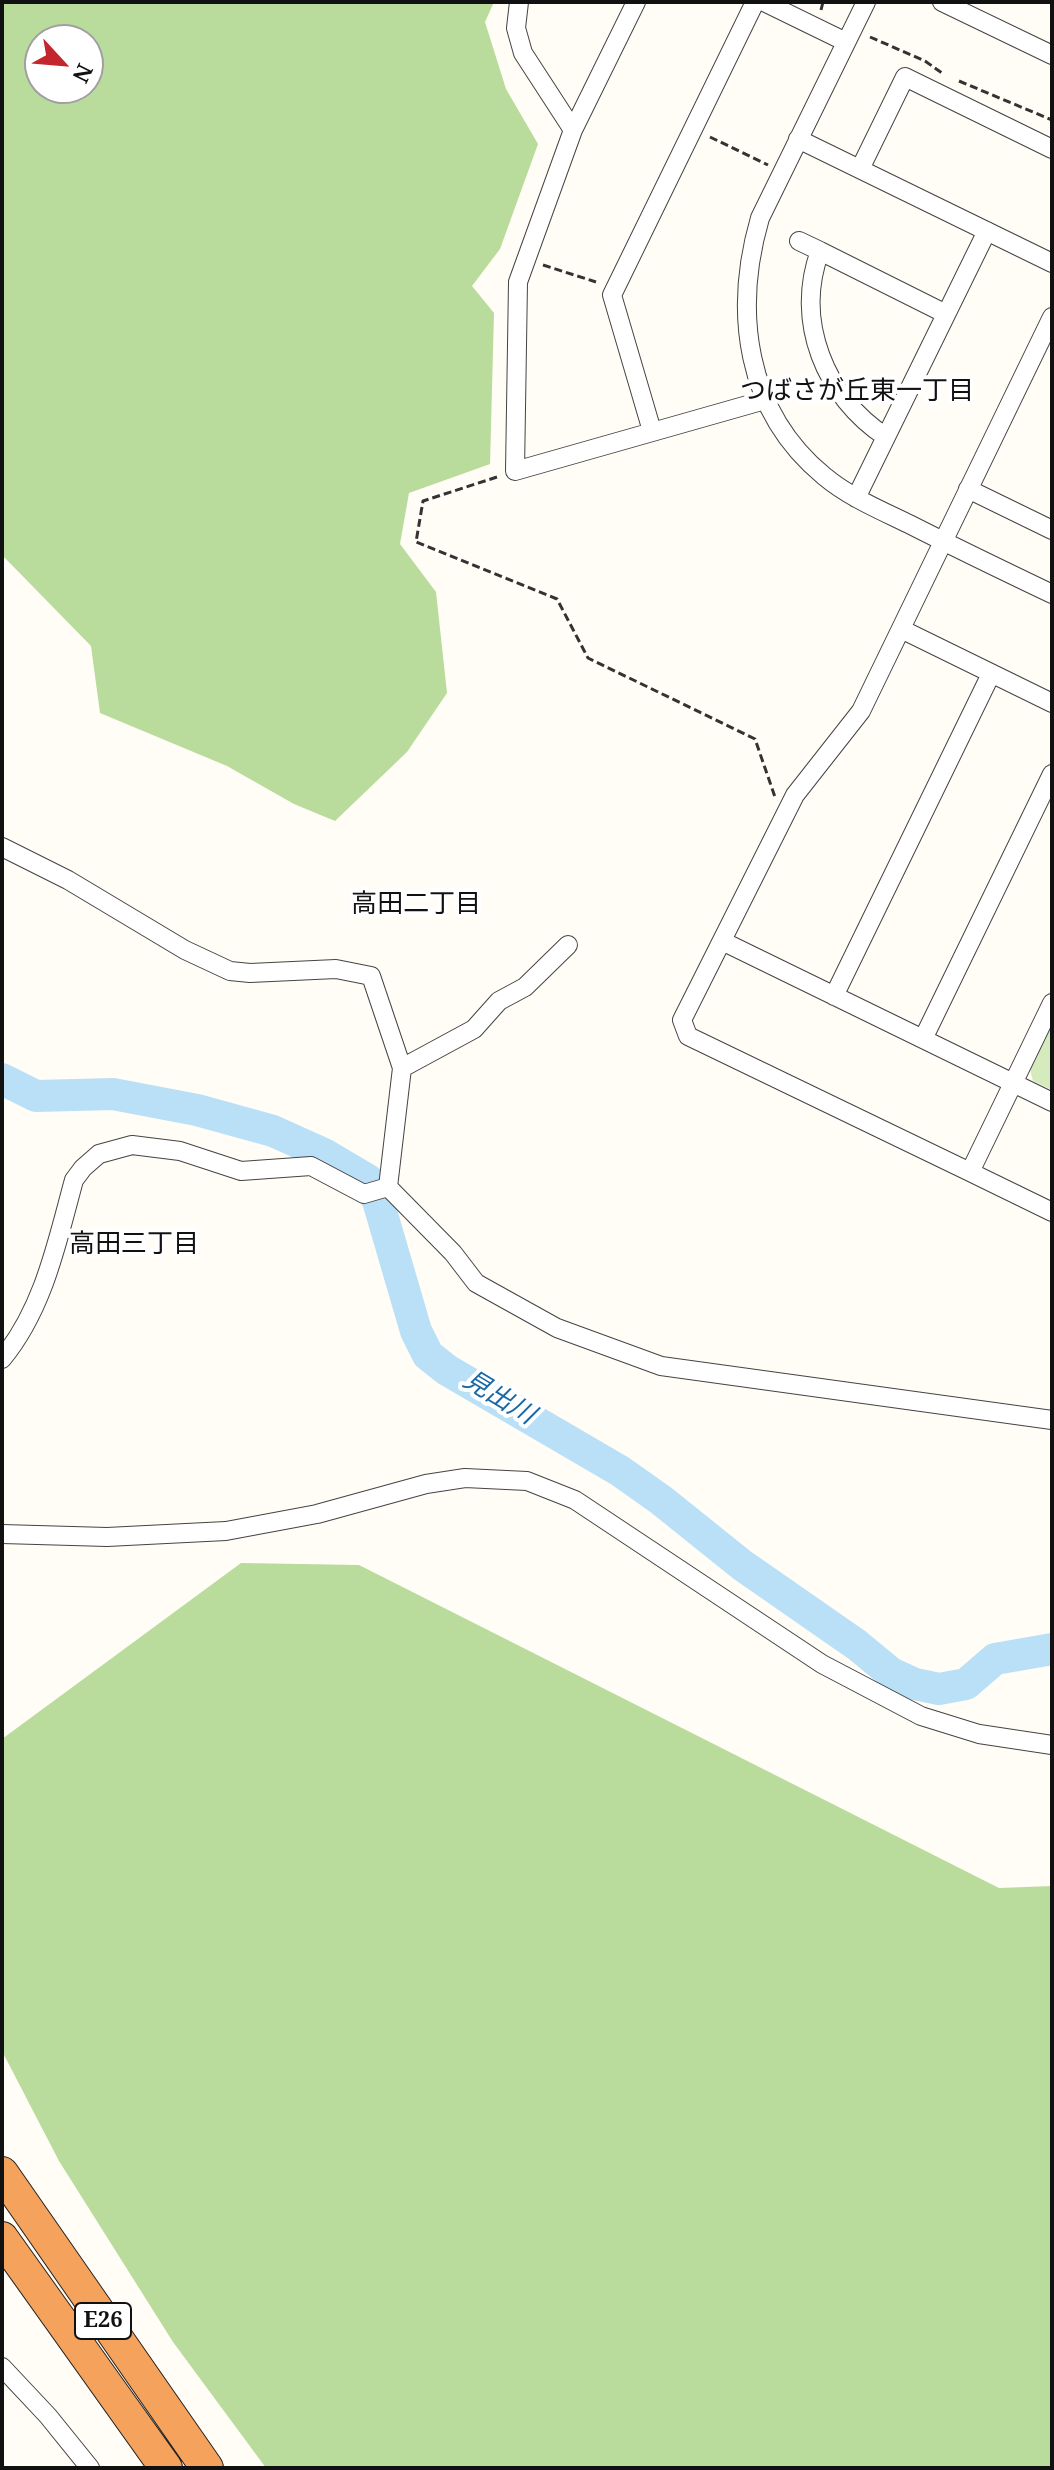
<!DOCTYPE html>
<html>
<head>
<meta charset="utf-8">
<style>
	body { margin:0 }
	#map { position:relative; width:1054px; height:2470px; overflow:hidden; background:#fffdf5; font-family:"Noto Serif",serif }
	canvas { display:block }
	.frame { position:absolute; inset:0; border:4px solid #111; pointer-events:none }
	.north { position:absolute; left:24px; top:24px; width:80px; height:80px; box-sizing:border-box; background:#fff; border:2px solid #a0a0a0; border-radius:50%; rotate:116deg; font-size:22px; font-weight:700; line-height:32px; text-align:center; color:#111 }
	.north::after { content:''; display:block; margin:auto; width:28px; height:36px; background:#c4262e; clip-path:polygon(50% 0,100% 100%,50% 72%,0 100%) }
</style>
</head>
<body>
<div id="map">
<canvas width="1054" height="2470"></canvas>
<div class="frame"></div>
<div class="north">N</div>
</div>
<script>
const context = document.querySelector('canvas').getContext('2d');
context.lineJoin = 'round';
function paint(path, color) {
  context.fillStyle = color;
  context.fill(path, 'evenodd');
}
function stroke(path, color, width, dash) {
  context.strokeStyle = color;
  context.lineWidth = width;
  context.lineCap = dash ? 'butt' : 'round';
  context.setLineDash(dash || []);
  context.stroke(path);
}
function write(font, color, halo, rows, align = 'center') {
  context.font = font + ' "Noto Serif","Noto Sans JP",serif';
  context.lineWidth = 8;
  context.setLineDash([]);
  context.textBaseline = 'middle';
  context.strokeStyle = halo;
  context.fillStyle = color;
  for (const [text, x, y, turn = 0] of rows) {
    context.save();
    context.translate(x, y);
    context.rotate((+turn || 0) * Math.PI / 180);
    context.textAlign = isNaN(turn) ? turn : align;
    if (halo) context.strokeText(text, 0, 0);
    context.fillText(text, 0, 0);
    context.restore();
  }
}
paint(new Path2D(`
	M1052 1023V1090L1033 1081 1030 1069Z`), '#d5ebbd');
paint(new Path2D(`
	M2 2H494L485 22 506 89 538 144 500 249 472 286 494 313 490 464 409 493 400 544 436 592 447 693 407 752 335 821 294 804 227 766 100 713 91 646 2 555ZM40 40H88V88H40Z
	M241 1563 359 1565 999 1888 1052 1886V2468H266L173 2342 59 2161 2 2051V1739Z`), '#b9dc9c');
stroke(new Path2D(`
	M2 1079 36 1096 113 1094 197 1110 273 1131 324 1154 368 1180 378 1201 416 1331 428 1355 447 1370 620 1471 661 1500 742 1565 857 1645 891 1673 915 1684 939 1689 966 1684 995 1659 1052 1649`), '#b9e0f7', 32);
const minor = new Path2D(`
	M519 2 516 28 523 53 573 130 636 2
	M764 2 846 42
	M866 2 760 218C733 311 745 411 824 476 849 497 880 510 909 524 956 548 1004 571 1052 594
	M942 2 1052 55
	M573 130 518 282 515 471 765 400
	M798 139 1052 263
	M860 169 905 77 1052 149
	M799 241 820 251
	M1052 317 861 711 795 795 682 1020 688 1036 970 1172 1052 1003
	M652 431 612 295 755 2
	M886 437C825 397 794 321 820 251L946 314
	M968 489 1052 530
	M856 498 987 231
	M901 629 1052 703
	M2 847 68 880 185 950 230 971 250 973 336 969 371 976 402 1068 388 1187
	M722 941 1052 1102
	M834 996 991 674
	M923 1039 1052 774
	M402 1068 474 1029 499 1001 525 987 568 945
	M970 1172 1052 1212
	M388 1187 453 1253 476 1283 557 1328 661 1366 1052 1420
	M2 1359C44 1308 57 1242 74 1180L83 1168 99 1154 132 1145 180 1151 241 1171 311 1166 364 1194 388 1187
	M2 1534 107 1537 226 1531 317 1514 426 1484 465 1478 527 1481 575 1500 822 1664 921 1716 979 1734 1052 1745
	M2 2367 48 2416 90 2468`);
const motorway = new Path2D(`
	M2 2173 207 2468
	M2 2238 166 2468`);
stroke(minor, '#444', 20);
stroke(motorway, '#222', 34);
stroke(new Path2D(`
	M821 10 823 2
	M870 37 925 61 942 73
	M959 81 1052 120
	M710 137 768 165
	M543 265 596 282
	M497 477 423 501 416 542 557 599 588 658 755 739 775 797`), '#333', 3, [8, 4]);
stroke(minor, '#fff', 18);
stroke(motorway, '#f5a25d', 32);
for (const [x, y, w] of [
	[103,2321,56]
]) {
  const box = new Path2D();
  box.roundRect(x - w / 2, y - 18, w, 36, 6);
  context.fillStyle = '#fff';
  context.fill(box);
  stroke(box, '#111', 2);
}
write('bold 22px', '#111', null, [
	["E26",103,2321]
]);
write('26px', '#111', '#fff', [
	["つばさが丘東一丁目",857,392],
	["高田二丁目",416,905],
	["高田三丁目",134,1245]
]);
write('italic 26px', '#1768a6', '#fff', [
	["見出川",499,1398,31]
]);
</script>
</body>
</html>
